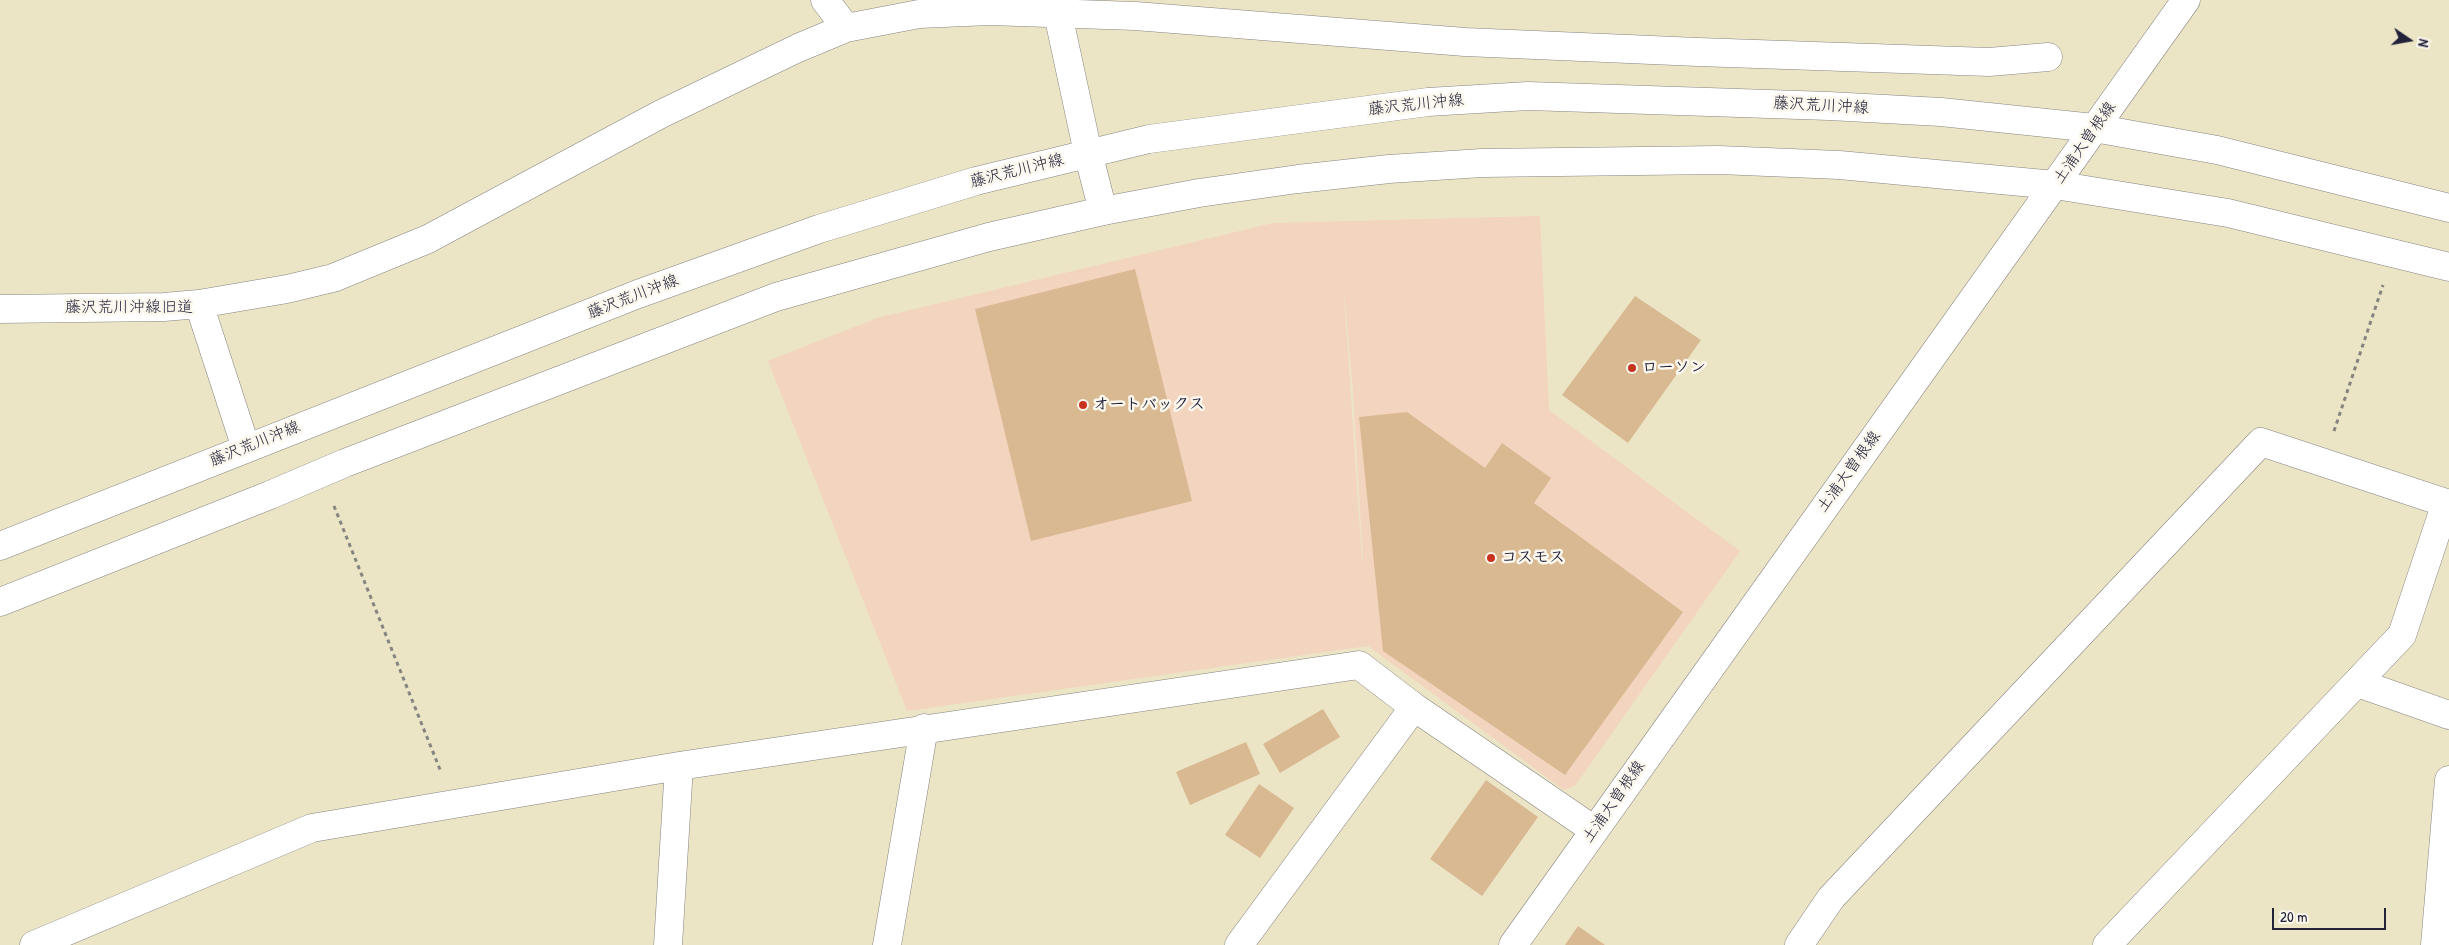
<!DOCTYPE html>
<html>
<head>
<meta charset="utf-8">
<style>
	body { margin:0 }
	#map { position:relative; width:2449px; height:945px; overflow:hidden; background:#ebe5c6; font-family:"Patrick Hand",sans-serif }
	canvas { display:block }
	.north { position:absolute; left:2384px; top:15px; width:50px; height:50px; -webkit-text-stroke:4px #fbf7ec; paint-order:stroke; rotate:102deg; font-size:14px; font-weight:700; line-height:20px; text-align:center; color:#22223b }
	.north::after { content:''; display:block; margin:auto; width:18px; height:22px; background:#22223b; clip-path:polygon(50% 0,100% 100%,50% 72%,0 100%) }
	.scale { position:absolute; left:2272px; top:908px; width:114px; height:22px; box-sizing:border-box; border:2px solid #22223b; border-top:0; padding-left:6px; font-size:15px; line-height:18px; white-space:nowrap; color:#22223b; -webkit-text-stroke:4px #fbf7ec; paint-order:stroke }
</style>
</head>
<body>
<div id="map">
<canvas width="2449" height="945"></canvas>
<div class="north">N</div>
<div class="scale">20 m</div>
</div>
<script>
const context = document.querySelector('canvas').getContext('2d');
context.lineJoin = 'round';
function paint(path, color) {
  context.fillStyle = color;
  context.fill(path, 'evenodd');
}
function stroke(path, color, width, dash) {
  context.strokeStyle = color;
  context.lineWidth = width;
  context.lineCap = dash ? 'butt' : 'round';
  context.setLineDash(dash || []);
  context.stroke(path);
}
function write(font, color, halo, rows, align = 'center') {
  context.font = font + ' "Patrick Hand","Klee One",sans-serif';
  context.lineWidth = 5;
  context.setLineDash([]);
  context.textBaseline = 'middle';
  context.strokeStyle = halo;
  context.fillStyle = color;
  for (const [text, x, y, turn = 0] of rows) {
    context.save();
    context.translate(x, y);
    context.rotate((+turn || 0) * Math.PI / 180);
    context.textAlign = isNaN(turn) ? turn : align;
    if (halo) context.strokeText(text, 0, 0);
    context.fillText(text, 0, 0);
    context.restore();
  }
}
paint(new Path2D(`
	M1540 216 1549 410 1740 551 1575 786 1564 790 1368 646 907 711 768 361 877 318 1273 223ZM1343 279 1353 391 1363 561H1362Z`), '#f3d4bf');
paint(new Path2D(`
	M1135 269 1192 501 1031 541 975 309Z
	M1635 296 1701 340 1628 443 1562 395Z
	M1407 412 1485 468 1502 443 1551 478 1534 503 1683 612 1565 775 1383 651 1359 417Z
	M1323 709 1340 737 1280 773 1263 744Z
	M1246 742 1260 774 1190 805 1176 772Z
	M1486 780 1538 817 1482 896 1430 859Z
	M1259 784 1294 808 1260 858 1225 835Z
	M1578 926 1605 945H1565Z`), '#d9b992');
const minor = new Path2D(`
	M825 0 846 28
	M1058 14 1088 153 1103 211
	M2094 128 2217 150 2449 208
	M2055 185 2228 213 2449 267
	M199 304 287 289 333 278 428 239 661 114 798 48 846 28 919 14 990 11 1135 16 1465 42 1698 52 1989 62 2048 57
	M0 309 164 307 199 304 246 448
	M2358 683 2449 715
	M34 945 312 828 679 766 1359 665 1414 707 1594 830
	M668 945 679 766
	M887 945 924 728
	M1239 945 1414 707
	M1799 945 1831 898 2261 442 2449 504
	M2107 945 2402 635 2446 503
	M2435 945 2449 780`);
const major = new Path2D(`
	M0 546 638 294 819 229 976 181 1149 139 1428 102 1528 96 1829 106 1941 112 2094 128
	M0 602 270 495 345 463 776 297 989 237 1103 211 1199 193 1298 179 1389 169 1482 163 1719 160 1839 165 2055 185
	M1513 945 2186 0`);
stroke(minor, '#868480', 29);
stroke(major, '#868480', 29);
stroke(new Path2D(`
	M2334 431 2383 285
	M334 506 441 772`), '#868480', 3, [4, 4]);
stroke(minor, '#fff', 28);
stroke(major, '#fff', 28);
for (const [x, y, r, color] of [
	[1632,368,5,"#c8321e"],
	[1083,405,5,"#c8321e"],
	[1491,558,5,"#c8321e"]
]) {
  const dot = new Path2D();
  dot.arc(x, y, r, 0, 2 * Math.PI);
  context.fillStyle = color;
  context.fill(dot);
  stroke(dot, '#fbf7ec', 2);
}
write('16px', '#22223b', '#fbf7ec', [
	["藤沢荒川沖線",1416,105,-6],
	["藤沢荒川沖線",1821,106,3],
	["土浦大曽根線",2085,143,-55],
	["藤沢荒川沖線",1017,171,-14],
	["藤沢荒川沖線",633,297,-21],
	["藤沢荒川沖線旧道",129,308],
	["藤沢荒川沖線",255,444,-22],
	["土浦大曽根線",1849,472,-54],
	["土浦大曽根線",1614,802,-55]
]);
write('bold 16px', '#22223b', '#fbf7ec', [
	["ローソン",1642,368],
	["オートバックス",1093,405],
	["コスモス",1501,558]
], 'left');
</script>
</body>
</html>
